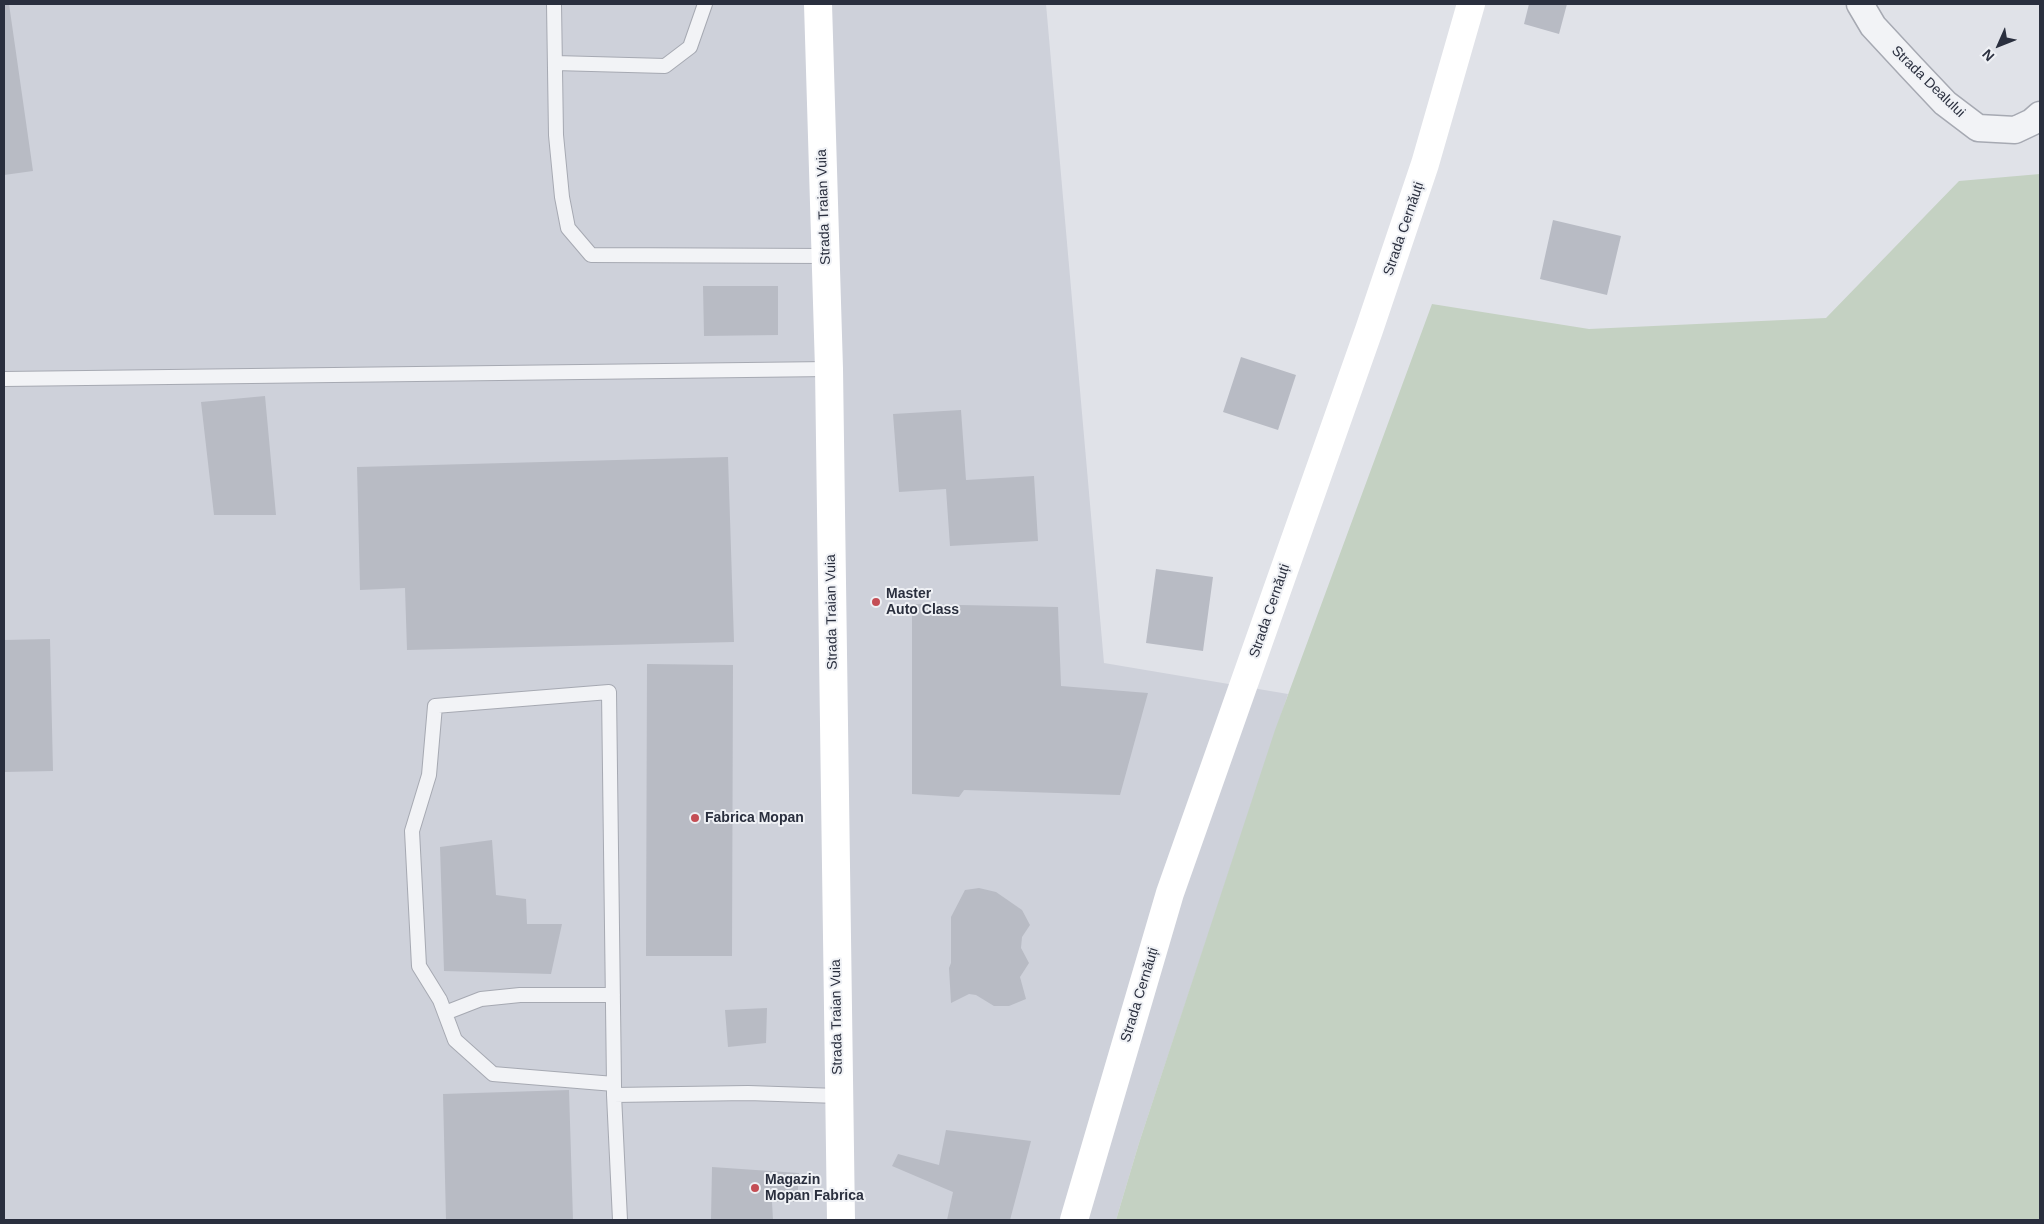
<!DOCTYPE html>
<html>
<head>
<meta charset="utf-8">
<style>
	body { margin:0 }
	#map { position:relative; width:2044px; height:1224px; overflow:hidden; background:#e0e2e8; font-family:Arial,sans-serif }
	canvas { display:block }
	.frame { position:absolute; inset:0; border:5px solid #2a2f3e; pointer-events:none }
	.north { position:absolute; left:1974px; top:20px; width:50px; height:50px; -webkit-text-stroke:4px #eff1f5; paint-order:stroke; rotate:226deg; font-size:14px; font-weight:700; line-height:20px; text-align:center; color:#2a2f3e }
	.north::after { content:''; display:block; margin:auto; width:18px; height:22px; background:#2a2f3e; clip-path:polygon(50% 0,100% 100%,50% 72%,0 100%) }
</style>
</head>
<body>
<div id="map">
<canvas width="2044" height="1224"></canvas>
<div class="frame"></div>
<div class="north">N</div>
</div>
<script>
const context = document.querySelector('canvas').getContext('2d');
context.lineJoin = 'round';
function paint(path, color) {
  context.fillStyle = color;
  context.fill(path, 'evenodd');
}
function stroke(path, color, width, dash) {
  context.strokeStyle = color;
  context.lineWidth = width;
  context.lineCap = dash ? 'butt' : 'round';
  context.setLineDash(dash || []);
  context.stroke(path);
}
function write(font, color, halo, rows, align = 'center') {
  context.font = font + ' Arial,sans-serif';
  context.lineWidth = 4;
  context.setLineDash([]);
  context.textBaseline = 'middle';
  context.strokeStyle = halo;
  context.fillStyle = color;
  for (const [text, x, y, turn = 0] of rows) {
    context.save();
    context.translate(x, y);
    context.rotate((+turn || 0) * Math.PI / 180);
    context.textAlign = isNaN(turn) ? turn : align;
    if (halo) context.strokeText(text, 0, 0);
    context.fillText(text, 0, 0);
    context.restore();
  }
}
paint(new Path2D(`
	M4 4H1046L1104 663 1288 694 1139 1143 1116 1220H4Z`), '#ced1da');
paint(new Path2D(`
	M2040 174V1220H1116L1139 1143 1275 730 1432 304 1589 329 1826 318 1959 181Z`), '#c4d1c2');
paint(new Path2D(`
	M4 4H9L33 171 4 175Z
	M1529 4H1567L1559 34 1524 24Z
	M1553 220 1621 236 1607 295 1540 279Z
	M703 286H778V335L704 336Z
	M1241 357 1296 375 1278 430 1223 412Z
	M265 396 276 515H214L201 402Z
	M961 410 966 480 1034 476 1038 541 950 546 946 489 899 492 893 414Z
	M728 457 734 642 407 650 405 588 360 590 357 467Z
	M1156 569 1213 577 1203 651 1146 643Z
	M912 604 1058 607 1061 686 1148 693 1120 795 964 790 959 797 912 794Z
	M50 639 53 771 4 772V640Z
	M647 664 733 665 732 956H646Z
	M492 840 496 895 526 899 527 924H562L551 974 444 971 440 847Z
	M979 888 996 892 1022 910 1030 925 1022 937 1021 948 1029 963 1020 977 1026 999 1009 1006H994L976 995 969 994 951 1003 949 968 951 963V917L965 890Z
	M767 1008 766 1043 728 1047 725 1010Z
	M569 1090 573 1220H446L443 1094Z
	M946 1130 1031 1141 1010 1220H947L953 1192 892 1166 898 1154 939 1165Z
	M712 1167 799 1173 797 1202H772L773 1220H711Z`), '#b8bbc4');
const lane = new Path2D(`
	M554 4 556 135 562 197 568 228 591 255 825 256
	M555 63 665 66 690 47 705 4
	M4 379 829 369
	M445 1013 481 999 520 995H613
	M614 1084 493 1074 455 1040 440 1000 419 966 412 831 429 775 435 706 609 692 614 1084V1095L620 1220
	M614 1095 748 1093 838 1096`);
const street = new Path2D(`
	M1860 4 1873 26 1911 67 1945 103 1978 128 2015 130 2032 122 2040 115`);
stroke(lane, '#a6a9b2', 16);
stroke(street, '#a6a9b2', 29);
stroke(lane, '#f2f3f6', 14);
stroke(street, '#f2f3f6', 26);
stroke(new Path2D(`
	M818 4 829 369 841 1220
	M1074 1220 1170 893 1369 330 1425 164 1471 4`), '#fff', 28);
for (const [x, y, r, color] of [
	[876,602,5,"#c44e55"],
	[695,818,5,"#c44e55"],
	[755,1188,5,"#c44e55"]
]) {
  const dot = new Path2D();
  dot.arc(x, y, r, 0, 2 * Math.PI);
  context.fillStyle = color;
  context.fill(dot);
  stroke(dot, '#eff1f5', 2);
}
write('14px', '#2a2f3e', '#eff1f5', [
	["Strada Dealului",1928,82,44],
	["Strada Traian Vuia",824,207,-92],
	["Strada Cernăuți",1404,229,-71],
	["Strada Cernăuți",1270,611,-71],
	["Strada Traian Vuia",832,612,-91],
	["Strada Cernăuți",1140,995,-73],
	["Strada Traian Vuia",837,1017,-91]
]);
write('bold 14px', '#2a2f3e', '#eff1f5', [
	["Master",886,594],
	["Auto Class",886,610],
	["Fabrica Mopan",705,818],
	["Magazin",765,1180],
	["Mopan Fabrica",765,1196]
], 'left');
</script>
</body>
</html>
